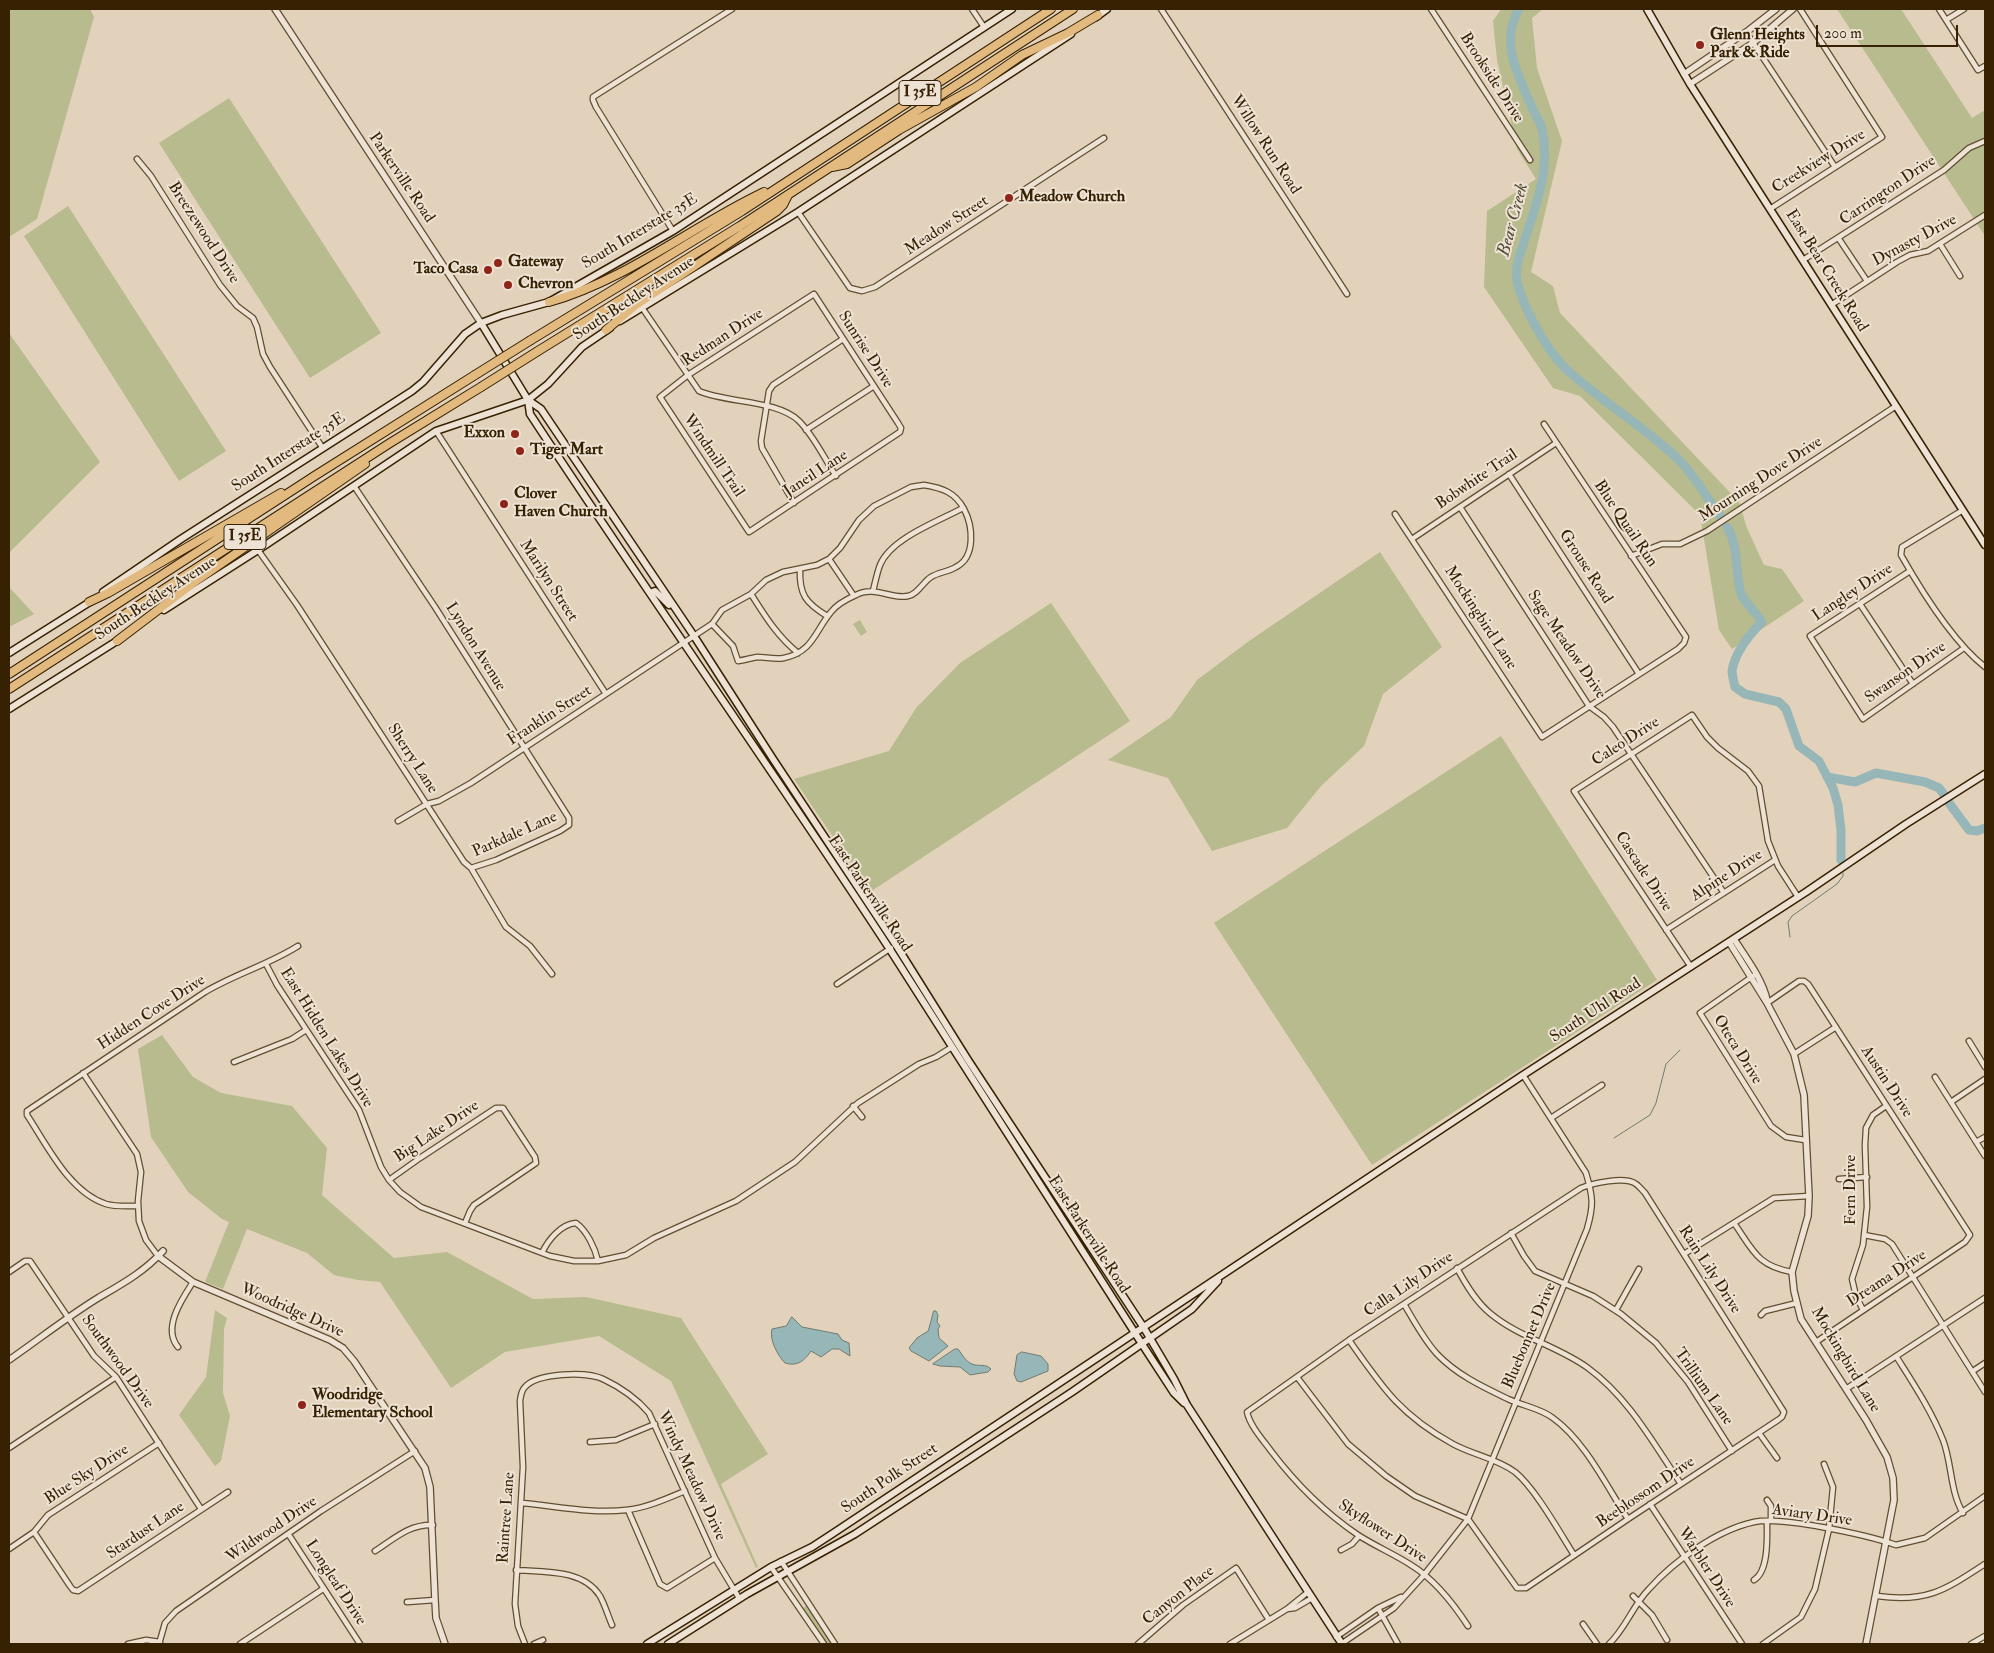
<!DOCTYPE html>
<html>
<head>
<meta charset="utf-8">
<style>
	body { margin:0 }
	#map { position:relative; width:1994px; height:1653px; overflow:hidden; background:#e3d2bb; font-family:"IM FELL Double Pica",serif }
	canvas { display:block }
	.frame { position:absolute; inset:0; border:10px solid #362203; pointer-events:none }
	.scale { position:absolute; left:1816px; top:25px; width:142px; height:22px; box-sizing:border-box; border:2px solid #362203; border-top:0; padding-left:6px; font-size:15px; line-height:18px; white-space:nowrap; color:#362203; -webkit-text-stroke:4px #ede2d3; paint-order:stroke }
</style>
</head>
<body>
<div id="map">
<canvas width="1994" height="1653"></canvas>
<div class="frame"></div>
<div class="scale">200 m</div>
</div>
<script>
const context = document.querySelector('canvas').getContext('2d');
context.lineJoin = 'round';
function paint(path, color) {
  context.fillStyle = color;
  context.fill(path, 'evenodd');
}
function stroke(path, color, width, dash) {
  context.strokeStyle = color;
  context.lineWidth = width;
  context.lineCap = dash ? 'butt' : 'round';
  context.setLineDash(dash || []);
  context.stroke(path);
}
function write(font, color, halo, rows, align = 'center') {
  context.font = font + ' "IM FELL Double Pica",serif';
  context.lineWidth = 4;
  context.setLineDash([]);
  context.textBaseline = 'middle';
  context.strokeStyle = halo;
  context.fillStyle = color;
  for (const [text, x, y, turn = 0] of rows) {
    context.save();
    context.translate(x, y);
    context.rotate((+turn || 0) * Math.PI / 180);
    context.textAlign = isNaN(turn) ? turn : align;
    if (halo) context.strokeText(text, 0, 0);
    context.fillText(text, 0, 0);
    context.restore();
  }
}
paint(new Path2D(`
	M9 9H90L94 17 37 219 9 237Z
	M1501 9H1543L1532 18 1537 68 1562 141 1531 272 1553 286 1560 313 1739 502 1747 528 1764 565 1782 569 1804 601 1732 649 1719 630 1700 515 1580 396 1553 388 1484 287 1487 211 1536 179 1517 149 1497 60 1493 21Z
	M1837 9H1901L1972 118 1985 110V236Z
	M229 98 381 333 310 378 159 143Z
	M68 206 226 451 179 481 24 236Z
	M9 333 100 462 9 553Z
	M1380 552 1442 647 1383 694 1364 746 1321 786 1287 828 1212 851 1168 778 1108 760 1171 717 1197 680 1249 641Z
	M9 587 34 614 9 627Z
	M1051 603 1130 721 870 892 794 779 889 751 916 708 960 663Z
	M860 620 867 632 861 636 853 624Z
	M1501 736 1657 980 1372 1165 1214 923Z
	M162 1035 193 1077 221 1093 292 1106 327 1148 322 1195 394 1258 447 1252 533 1299 586 1297 681 1318 768 1454 721 1484 758 1567 756 1568 671 1381 599 1336 505 1352 451 1388 380 1282 358 1280 334 1275 307 1253 247 1229 223 1289 205 1282 229 1222 222 1219 188 1192 151 1137 138 1049Z
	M215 1310 227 1318 224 1329 223 1393 230 1416 221 1461 215 1466 179 1415 206 1377Z
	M807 1605 832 1644H826L802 1609Z`), '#b7bb8e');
const water = new Path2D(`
	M934 1311H936L938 1315 937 1322 940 1326 938 1329 939 1338 948 1346 929 1361 911 1351 909 1348 917 1338 928 1331Z
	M792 1317 802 1327 838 1334 842 1340 849 1343 850 1356 839 1349H832L821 1357 811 1351C805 1360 798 1367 785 1363 778 1356 769 1340 772 1329L786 1326Z
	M955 1349H958C962 1354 965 1361 972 1364 979 1367 985 1363 991 1369L988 1372 970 1375 960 1367 940 1366 933 1364Z
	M1022 1352 1041 1356 1048 1364V1371L1021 1382 1017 1381 1014 1374 1017 1355Z`);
paint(water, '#97b6b8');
stroke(water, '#707b70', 1);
stroke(new Path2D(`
	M1790 937 1788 922 1792 916 1837 884 1843 876V873
	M1614 1138 1650 1115 1656 1103 1666 1064 1680 1050`), '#707b70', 1);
stroke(new Path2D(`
	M1519 9C1500 41 1517 74 1531 105 1534 113 1540 121 1542 129 1550 169 1538 199 1526 236 1522 250 1514 266 1517 280 1522 306 1547 351 1566 369 1601 401 1643 426 1678 459 1693 473 1708 500 1721 517
	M1727 527C1740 549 1734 570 1741 594 1743 600 1758 615 1762 622 1749 635 1735 652 1732 671 1732 675 1734 682 1735 687L1745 694 1779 702 1786 709 1799 746 1819 761 1833 788 1838 805 1841 830V860
	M1827 777 1855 782 1876 773 1925 782 1939 788 1945 796
	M1949 803 1969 830 1977 831 1985 828`), '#97b6b8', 9);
const minor = new Path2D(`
	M972 9 984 27
	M1161 9 1347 294
	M1431 9 1530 160
	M1939 9 1978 70 1985 66
	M1946 20 1964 9
	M1746 32 1835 167
	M137 159 151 176 220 285 237 306 253 318 257 327 263 354 270 367 322 447
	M1770 209 1882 137 1800 9
	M798 212 850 288 862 291 875 287 1104 138
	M673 231 596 107 593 100V97L732 9
	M1839 239 1867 281
	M1940 244 1960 276
	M1803 260 1944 170 1969 148 1985 141
	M814 294 898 423 901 428 900 432 749 532 660 397 688 375Z
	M1831 305 1897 262 1910 255 1928 251 1985 215
	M643 309 699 391C726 403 778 400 799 421 814 436 824 458 836 476
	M806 430 874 386
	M436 431 606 694
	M1509 474 1639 674
	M924 485C942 488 955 492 964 509 973 526 976 557 956 567 948 572 939 572 931 577 923 582 918 594 908 596 893 600 874 585 856 595 847 599 837 604 831 612 815 631 813 652 784 658 775 660 766 657 757 657 751 658 745 660 738 661L733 646 712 624 722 610 751 594 766 580 783 572 817 565 829 559 840 548 859 520 874 506 911 487Z
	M354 486 435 607 569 818V825L560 831 496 860 471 868
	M794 503 762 448 761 441 769 391 773 385 843 339
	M1460 507 1589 706 1604 717 1613 727 1724 893
	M1963 510 1902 547 1901 555C1922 592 1952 641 1985 667
	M1395 514 1542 737 1678 649 1684 643 1686 637 1544 424
	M1412 539 1556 443
	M258 550 297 605 464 862 471 868 506 927 530 946 552 974
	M1631 556 1662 544H1680L1707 531 1896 406
	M829 559 854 596
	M800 569C799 595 806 603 827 616
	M1910 571 1810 636 1863 719 1964 648
	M873 591C875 583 877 573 880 565 891 538 939 521 963 508
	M751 594C765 616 777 636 798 653
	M1860 604 1913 684
	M398 821 427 804 439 801 471 783 712 624
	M1666 930 1775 860
	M266 964 277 985 359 1110 381 1167 389 1180 400 1192 421 1207 550 1256 574 1261H598L626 1255 654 1238 736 1201 795 1162 858 1103 919 1064 936 1057 952 1047
	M1691 967 1574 791 1692 715 1707 737 1718 748 1748 771 1759 786 1768 841 1778 866 1798 897
	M1753 976 1700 1013 1771 1126 1786 1137 1805 1140
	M837 984 891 948
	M1767 1003 1799 981H1804L1808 984 1970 1235 1965 1242 1816 1342
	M1969 1041 1985 1067
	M1794 1054 1836 1027
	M234 1062 292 1039 306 1030
	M83 1073 137 1154 141 1172 138 1201 139 1221 146 1240 158 1256
	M1935 1077 1985 1156
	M1951 1102 1985 1079
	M853 1106 862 1117
	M1551 1118 1602 1085
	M1976 1142 1985 1137
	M1839 1179 1867 1177
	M389 1180 420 1158 496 1108H503L535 1157 536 1163 474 1205 470 1211 465 1223
	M138 1206C127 1206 116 1207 106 1204 69 1192 47 1145 27 1115V1111L205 992C235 974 268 965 298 946
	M1734 1223C1753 1250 1757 1266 1792 1272
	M1511 1233 1524 1256 1535 1271 1593 1296 1621 1314 1656 1343 1688 1382 1732 1451
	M1864 1235 1885 1239 1892 1244 1985 1392
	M542 1253C548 1240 561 1224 576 1223 587 1231 595 1248 598 1261
	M1684 1254 1774 1198 1809 1196
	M1457 1268C1466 1285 1476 1302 1491 1314 1520 1338 1558 1346 1588 1368 1629 1398 1653 1443 1681 1484
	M9 1272 25 1261H30L94 1356 116 1377 201 1509
	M1404 1304C1414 1321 1424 1340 1437 1354 1457 1375 1483 1387 1508 1399 1523 1406 1540 1408 1553 1418 1585 1441 1607 1487 1628 1519
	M1616 1310 1639 1269
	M1863 1310 1856 1296 1852 1279 1863 1245 1867 1207 1865 1145 1866 1128 1873 1115 1886 1106
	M1761 1315 1765 1311 1797 1303
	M1349 1340C1382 1387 1400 1415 1453 1444 1473 1455 1496 1458 1515 1472 1535 1488 1560 1533 1574 1555
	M178 1347C162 1328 182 1299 193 1282
	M1896 1356C1913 1383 1931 1410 1943 1440 1952 1463 1950 1492 1963 1513
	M1973 1371 1985 1363
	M1297 1377 1348 1444 1386 1476 1415 1496 1468 1519 1517 1588H1526L1628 1519 1778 1420 1782 1417 1784 1412 1645 1193C1642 1190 1639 1186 1636 1184 1625 1176 1593 1183 1581 1188L1349 1340 1247 1412C1250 1426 1263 1440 1271 1451 1296 1484 1324 1512 1358 1535 1375 1546 1394 1554 1411 1565 1434 1579 1453 1603 1468 1626
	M1846 1389 1985 1298
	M1759 1433 1777 1458
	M590 1442 616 1440 655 1424
	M9 1448 116 1377
	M1767 1500 1771 1506V1521
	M522 1503C556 1506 592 1514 626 1510 646 1508 666 1499 685 1491
	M1650 1504 1742 1644
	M628 1510 660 1584 667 1588 715 1558
	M34 1532 70 1586 73 1590 78 1591 228 1492
	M289 1535 360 1644
	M9 1549 34 1532 48 1515 159 1443
	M1341 1550 1352 1544 1359 1536
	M375 1551C394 1539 409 1524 433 1525
	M781 1561 835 1644
	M771 1567 824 1644
	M516 1570C544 1572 583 1569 600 1596 605 1605 608 1616 612 1625
	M1754 1580C1769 1571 1767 1537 1767 1522
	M1633 1596 1652 1615 1667 1640
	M1877 1596C1927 1603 1945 1590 1985 1564
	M407 1602 435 1600
	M1378 1608 1398 1644
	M1287 1609 1295 1608 1312 1598
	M1583 1624 1597 1644
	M1336 1637 1378 1608 1401 1597
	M128 1644 146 1640 160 1642
	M159 1644 165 1623 176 1611 321 1511 415 1451
	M240 1644 323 1589
	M525 1644 518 1626 515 1604 523 1467 520 1401C521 1395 521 1391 525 1387 537 1373 587 1371 603 1379 620 1387 637 1399 649 1413L715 1558 739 1598
	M534 1644 543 1640
	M1138 1644 1183 1605 1236 1568 1269 1620
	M1230 1644 1287 1609 1308 1592
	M1341 1644 1394 1608 1424 1575 1468 1519 1587 1229C1594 1205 1593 1197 1586 1173L1523 1075
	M1609 1644C1626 1628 1633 1605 1649 1589 1674 1561 1717 1530 1754 1522 1781 1516 1867 1535 1896 1545L1925 1538 1985 1496
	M1763 1644 1801 1617 1815 1589 1829 1529 1833 1487 1824 1464
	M1971 1644 1985 1636`);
const tertiary = new Path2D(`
	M275 9 481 323
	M1684 74 1749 30 1776 9
	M1690 84 1753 43 1793 9
	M1734 939C1746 958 1762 978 1767 1000
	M1729 942 1767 1003 1794 1054 1804 1095 1809 1196 1808 1216 1792 1272 1794 1291 1801 1319 1866 1420 1887 1457 1893 1478 1894 1500 1866 1644
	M158 1256 193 1282 330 1340 343 1348 354 1361 425 1468 430 1487 435 1600 436 1618 445 1644
	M9 1360C38 1340 67 1317 98 1298 122 1284 144 1272 163 1251`);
const secondary = new Path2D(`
	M1647 9 1690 84 1985 545
	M1096 17 1107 9
	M620 321 798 212 1071 34
	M481 323 528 400 541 409 694 636 773 759 896 945 968 1060 1144 1328 1174 1379 1187 1405 1342 1644
	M528 400 530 414C648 594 772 769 889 948 974 1080 1057 1213 1142 1344L1174 1393 1184 1403
	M103 592 181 539 412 391 423 382 465 334 481 323 502 315 549 302 673 231 1012 9
	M650 593 655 591 669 605
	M164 610 258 550 436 431 528 400 548 384 582 347 610 328
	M9 653 93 600
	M9 709 120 639
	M647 1644 771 1567 812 1547 832 1534 1523 1075 1806 892 1906 824 1985 774
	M668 1644 747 1594 855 1534 1072 1392 1192 1309 1218 1281`);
const motorway = new Path2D(`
	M832 167 847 164 899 130 976 87 1022 55 1068 33 1098 15
	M549 302C627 280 692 226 764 192
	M606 330 636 305 777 211 783 205 788 195
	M531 340 742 211 1051 9
	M538 351 740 226 1073 9
	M89 602 108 593 281 493
	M117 641 196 581 365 464
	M9 674 316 475 475 375
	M9 689 390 443 481 387`);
stroke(minor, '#614e31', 7);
stroke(tertiary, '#614e31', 8);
stroke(secondary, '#362203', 9);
stroke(motorway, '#362203', 10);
stroke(minor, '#ede2d3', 4.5);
stroke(tertiary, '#ede2d3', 5.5);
stroke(secondary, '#ede2d3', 6);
stroke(motorway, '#e2b97e', 8);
const motorwayBridge = new Path2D(`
	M475 375 531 340
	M481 387 538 351`);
stroke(motorwayBridge, '#362203', 10, []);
stroke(motorwayBridge, '#e2b97e', 8);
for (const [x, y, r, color] of [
	[1700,45,5,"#8f2418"],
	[1009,198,5,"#8f2418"],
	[498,263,5,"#8f2418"],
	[488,270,5,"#8f2418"],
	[508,285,5,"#8f2418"],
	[515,434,5,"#8f2418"],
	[520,451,5,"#8f2418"],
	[504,504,5,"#8f2418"],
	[302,1405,5,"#8f2418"]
]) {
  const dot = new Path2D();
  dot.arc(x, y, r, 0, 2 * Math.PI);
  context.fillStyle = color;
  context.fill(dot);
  stroke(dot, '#ede2d3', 2);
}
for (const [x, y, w] of [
	[920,93,42],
	[245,537,42]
]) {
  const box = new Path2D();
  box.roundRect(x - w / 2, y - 12.5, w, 25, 4);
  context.fillStyle = '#ede2d3';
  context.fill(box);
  stroke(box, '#362203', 1);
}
write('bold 15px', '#362203', null, [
	["I 35E",920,93],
	["I 35E",245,537]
]);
write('bold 16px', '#362203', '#ede2d3', [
	["Glenn Heights",1710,36],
	["Park & Ride",1710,54],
	["Meadow Church",1019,198],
	["Gateway",508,263],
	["Taco Casa",478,270,"right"],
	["Chevron",518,285],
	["Exxon",505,434,"right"],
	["Tiger Mart",530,451],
	["Clover",514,495],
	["Haven Church",514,513],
	["Woodridge",312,1396],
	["Elementary School",312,1414]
], 'left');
write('16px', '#362203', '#ede2d3', [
	["Brookside Drive",1491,78,57],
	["Willow Run Road",1265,145,57],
	["Creekview Drive",1819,162,-32],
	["Parkerville Road",401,178,56],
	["Carrington Drive",1888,191,-34],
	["Meadow Street",947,226,-33],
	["South Interstate 35E",640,232,-31],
	["Breezewood Drive",203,233,57],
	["Dynasty Drive",1915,241,-28],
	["East Bear Creek Road",1826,271,58],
	["South Beckley Avenue",634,299,-33],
	["Redman Drive",723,338,-33],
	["Sunrise Drive",865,350,57],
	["South Interstate 35E",289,453,-33],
	["Windmill Trail",713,456,56],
	["Janeil Lane",816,474,-33],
	["Bobwhite Trail",1477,480,-34],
	["Mourning Dove Drive",1761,480,-33],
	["Blue Quail Run",1625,524,56],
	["Grouse Road",1585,567,57],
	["Marilyn Street",548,581,57],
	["Langley Drive",1853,593,-33],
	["South Beckley Avenue",156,599,-33],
	["Mockingbird Lane",1480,618,57],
	["Sage Meadow Drive",1566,645,56],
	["Lyndon Avenue",475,647,58],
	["Swanson Drive",1906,673,-35],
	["Franklin Street",550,716,-33],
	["Caleo Drive",1626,742,-33],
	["Sherry Lane",412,759,57],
	["Parkdale Lane",515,835,-24],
	["Cascade Drive",1643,872,57],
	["Alpine Drive",1727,876,-33],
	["East Parkerville Road",869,894,56],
	["South Uhl Road",1596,1011,-33],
	["Hidden Cove Drive",152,1013,-33],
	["East Hidden Lakes Drive",326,1038,58],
	["Oteca Drive",1737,1050,58],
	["Austin Drive",1886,1082,57],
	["Big Lake Drive",437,1132,-34],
	["Fern Drive",1852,1190,-90],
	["East Parkerville Road",1088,1235,57],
	["Rain Lily Drive",1709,1270,57],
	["Dreama Drive",1887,1279,-33],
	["Calla Lily Drive",1409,1285,-34],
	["Woodridge Drive",292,1311,24],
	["Bluebonnet Drive",1530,1336,-67],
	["Mockingbird Lane",1845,1360,59],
	["Southwood Drive",117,1362,54],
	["Trillium Lane",1703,1387,55],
	["Blue Sky Drive",87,1475,-33],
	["Windy Meadow Drive",691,1476,65],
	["South Polk Street",890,1479,-34],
	["Beeblossom Drive",1646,1493,-34],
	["Aviary Drive",1812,1516,8],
	["Raintree Lane",507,1518,-86],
	["Wildwood Drive",272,1530,-34],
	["Stardust Lane",146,1531,-34],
	["Skyflower Drive",1382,1532,33],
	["Warbler Drive",1706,1568,57],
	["Longleaf Drive",335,1583,57],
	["Canyon Place",1179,1596,-38]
]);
write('italic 18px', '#534e39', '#ede2d3', [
	["Bear Creek",1514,220,-75]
]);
</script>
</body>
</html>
